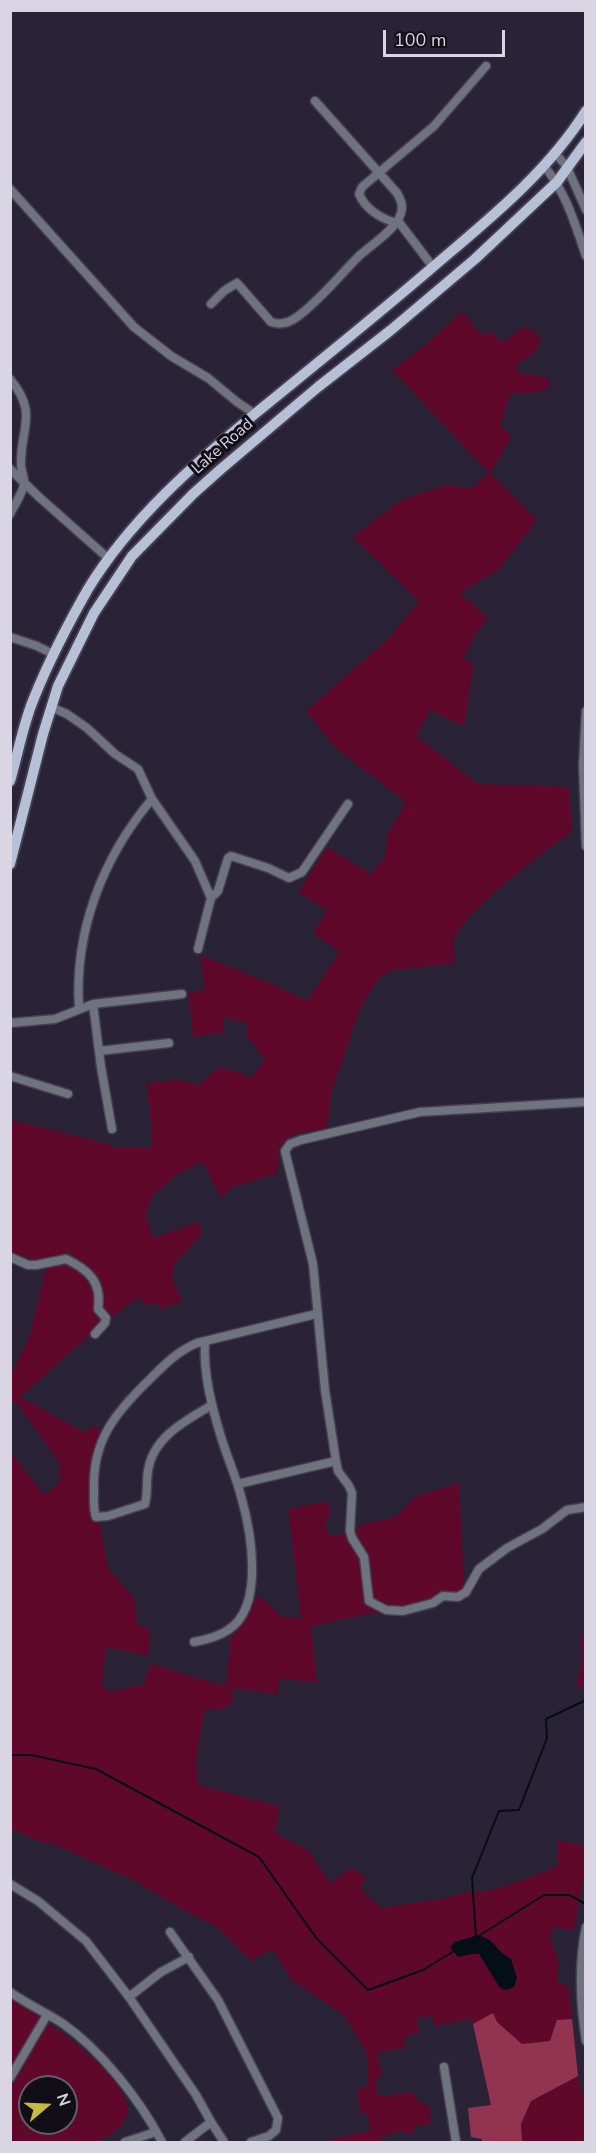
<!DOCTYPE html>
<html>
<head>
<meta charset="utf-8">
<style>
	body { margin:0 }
	#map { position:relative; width:596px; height:2153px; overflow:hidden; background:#2a2338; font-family:"Nunito Sans",sans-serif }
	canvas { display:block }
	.frame { position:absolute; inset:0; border:12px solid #dad5e3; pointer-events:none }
	.north { position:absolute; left:18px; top:2075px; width:60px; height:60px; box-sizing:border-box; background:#110e17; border:2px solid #615e69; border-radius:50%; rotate:71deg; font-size:16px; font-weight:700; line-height:24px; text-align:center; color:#dad5e3 }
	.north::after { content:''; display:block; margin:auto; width:21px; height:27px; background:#c8bb3b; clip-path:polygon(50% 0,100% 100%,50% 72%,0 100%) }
	.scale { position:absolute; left:383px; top:30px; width:122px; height:27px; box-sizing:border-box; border:3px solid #dad5e3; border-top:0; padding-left:8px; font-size:18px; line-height:21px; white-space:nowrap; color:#dad5e3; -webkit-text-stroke:4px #110e17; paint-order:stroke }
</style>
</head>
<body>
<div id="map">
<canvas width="596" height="2153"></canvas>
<div class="frame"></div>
<div class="north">N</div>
<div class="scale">100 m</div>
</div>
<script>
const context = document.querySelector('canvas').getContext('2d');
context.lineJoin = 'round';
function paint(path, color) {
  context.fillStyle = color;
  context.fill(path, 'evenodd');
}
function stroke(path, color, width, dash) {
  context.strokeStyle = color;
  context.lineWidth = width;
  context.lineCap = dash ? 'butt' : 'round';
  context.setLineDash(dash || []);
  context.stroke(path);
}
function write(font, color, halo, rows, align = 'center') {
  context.font = font + ' "Nunito Sans",sans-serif';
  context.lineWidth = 6;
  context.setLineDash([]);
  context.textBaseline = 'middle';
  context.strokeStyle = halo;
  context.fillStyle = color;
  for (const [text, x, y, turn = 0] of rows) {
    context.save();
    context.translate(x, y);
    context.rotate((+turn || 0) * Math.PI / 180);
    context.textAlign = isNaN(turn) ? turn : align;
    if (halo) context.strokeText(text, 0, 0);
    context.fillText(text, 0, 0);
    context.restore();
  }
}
paint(new Path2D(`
	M460 313 467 315 474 327 483 335 489 331 497 339 504 341 525 326 541 337 536 351 515 366 518 372 548 378 550 387 539 392 510 394 500 426 512 436 490 473 537 520 499 569 460 593 488 618 476 633 464 658 473 665 464 726 430 710 416 736 478 784 569 787 572 831C546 850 462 912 454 940 453 947 455 956 455 963L392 970 378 979 360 1008 331 1093 327 1128 294 1134 279 1146 278 1173 232 1187 221 1198 202 1161 176 1175 153 1195 145 1215 153 1238 199 1222 202 1234 174 1264 172 1277 182 1302 159 1309 156 1303 145 1305 138 1297 109 1320 100 1307C105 1280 88 1268 69 1252L42 1262 11 1252V1120L109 1144 117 1148 152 1147V1129L146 1084C162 1081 183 1076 197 1086 224 1063 218 1064 251 1078L265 1059 246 1035 247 1023 223 1017V1033L193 1037 188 993 205 989 200 955 268 982 307 1001 339 952 313 933 327 910 298 892 327 847 371 874 385 856 388 833 406 802 336 748 306 711 389 638 419 601 353 537 401 500 446 485 472 488 489 473 392 370 424 346Z
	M64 1262 71 1264 91 1279 103 1323 20 1397 84 1432 95 1426 99 1427C107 1441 96 1457 89 1470L97 1475 96 1503 108 1569 134 1598 137 1624 150 1630 148 1656 106 1647 102 1683 108 1692 144 1684 150 1664 226 1686 230 1641 258 1595 283 1617 301 1618 288 1509 328 1501 330 1511 325 1526 330 1536H338L368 1523 395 1517 416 1496 459 1483 464 1591 456 1600 362 1615 311 1626 317 1683 280 1678 277 1694 233 1688 232 1703 226 1708 204 1710 196 1760 198 1785 279 1806 275 1833 309 1851 330 1883 351 1868 365 1876 361 1890 382 1908 445 1898 471 1891H487L531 1877 558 1866 557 1840 585 1846V1868L574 1930 554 1927 550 1936 559 1964 557 1984 568 1985 572 2019 557 2020 550 2041 522 2044 497 2022 493 2013 473 2024 470 2018 435 2026 432 2016 417 2017 419 2032 404 2037 405 2047 377 2053 382 2077 375 2079 378 2096 412 2092 414 2098 429 2106 431 2124 414 2126V2133L408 2134 407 2131 390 2133V2135L380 2138 381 2142H330V2140L371 2130 367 2113 361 2114 357 2089 367 2086 368 2056 345 2016 291 1979 272 1949 251 1961 216 1926 178 1907 138 1882 49 1842 43 1843 12 1829 11 1831 10 1451 44 1495 60 1482 59 1462 17 1403 11 1401V1374L29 1338 46 1268Z
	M585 1636V1684L576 1687 582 1661 580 1637Z
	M14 1999C42 2018 122 2071 127 2105 130 2123 113 2135 98 2141 87 2146 26 2142 11 2142L10 2000ZM30 2087H66V2123H30Z
	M578 2076 585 2105V2142H522L521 2124 531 2101Z`), '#5f082a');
paint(new Path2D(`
	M493 2013 497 2022 522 2044 550 2041 557 2020 572 2019 578 2076 531 2101 521 2124 522 2142H482V2139L471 2137 468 2108 491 2105 473 2024Z`), '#923450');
paint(new Path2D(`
	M478 1935 490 1940 502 1953 511 1959 517 1978 514 1987 506 1990 500 1988 479 1954H471L458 1957 450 1947 454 1942Z`), '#030e16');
stroke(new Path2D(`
	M10 1755H31L96 1769 259 1857 317 1939 368 1990 423 1970 454 1951
	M476 1937 472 1878 499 1811 519 1810 547 1738 546 1719 586 1700
	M477 1937 544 1895H569L586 1904`), '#030e16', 2);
const minor = new Path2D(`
	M555 153 567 167 586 210
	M544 166C566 192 575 224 586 256
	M10 189 134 327 171 356 208 378 237 402 255 414
	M398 221 433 267
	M396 223C380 218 366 210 359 194L362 187 434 126 486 66
	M211 304 224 291 237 283 271 322C280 325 289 323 297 317 320 300 339 276 359 256 370 246 394 230 399 218 404 208 402 202 397 193L315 101
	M10 379C39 414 20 428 21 465 21 471 25 478 24 484 23 493 14 505 10 514
	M10 469 39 497 109 559
	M10 637 37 646 53 654
	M51 707 67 714 87 728 115 754 138 769 152 799 195 861 211 898 198 949
	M586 711 583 765 586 846
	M211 898 218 891 228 858 231 856 268 868 289 878 302 872 348 804
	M93 1004 101 1067 112 1129
	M79 1008C74 931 103 857 152 799
	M10 1023 55 1019 93 1004 182 994
	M99 1051 169 1043
	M10 1076 68 1094
	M586 1102 420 1112 301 1140 290 1144 285 1151 313 1264 325 1390 336 1461 338 1471 349 1486 352 1493 350 1531 352 1538 364 1557 369 1601 386 1610 403 1611 433 1603 443 1596 458 1597 466 1592 479 1569 507 1548 542 1529 567 1510 586 1507
	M10 1257 28 1265H36L66 1259C89 1270 102 1282 98 1309L106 1318 105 1323 95 1334
	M212 1405C185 1421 153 1437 148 1471 146 1482 148 1494 145 1504L108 1516 96 1517C93 1508 94 1498 94 1490 92 1440 116 1412 150 1379 165 1364 178 1351 197 1343L316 1314
	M238 1484 336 1461
	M194 1642C205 1640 218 1637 228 1630 265 1607 251 1531 241 1496 236 1477 228 1459 222 1440 212 1408 203 1374 205 1341
	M10 1884 38 1901 86 1941 129 1997 196 2095 211 2122
	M586 1927C578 1965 580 2003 586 2041
	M170 1932 218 2000 278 2118 276 2130 269 2136 251 2142
	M10 1992C27 2004 45 2012 62 2023 101 2050 140 2100 162 2142
	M129 1997 161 1972 189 1957
	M444 2067 456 2142
	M10 2078 47 2015
	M125 2142 156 2132
	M185 2142 211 2122 224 2142`);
const major = new Path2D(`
	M10 781C18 754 23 724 34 698 49 661 68 624 88 589 130 520 194 464 256 413 316 364 376 316 434 266 489 219 547 173 586 111
	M10 864 43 734 58 686 94 613 132 556 193 494 221 469 318 387 391 330 475 259 557 182 586 142`);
stroke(minor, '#463f53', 11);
stroke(major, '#463f53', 14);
stroke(minor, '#6e737e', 8);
stroke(major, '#b6c0d6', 10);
write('16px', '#dad5e3', '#110e17', [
	["Lake Road",223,447,-41]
]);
</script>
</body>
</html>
